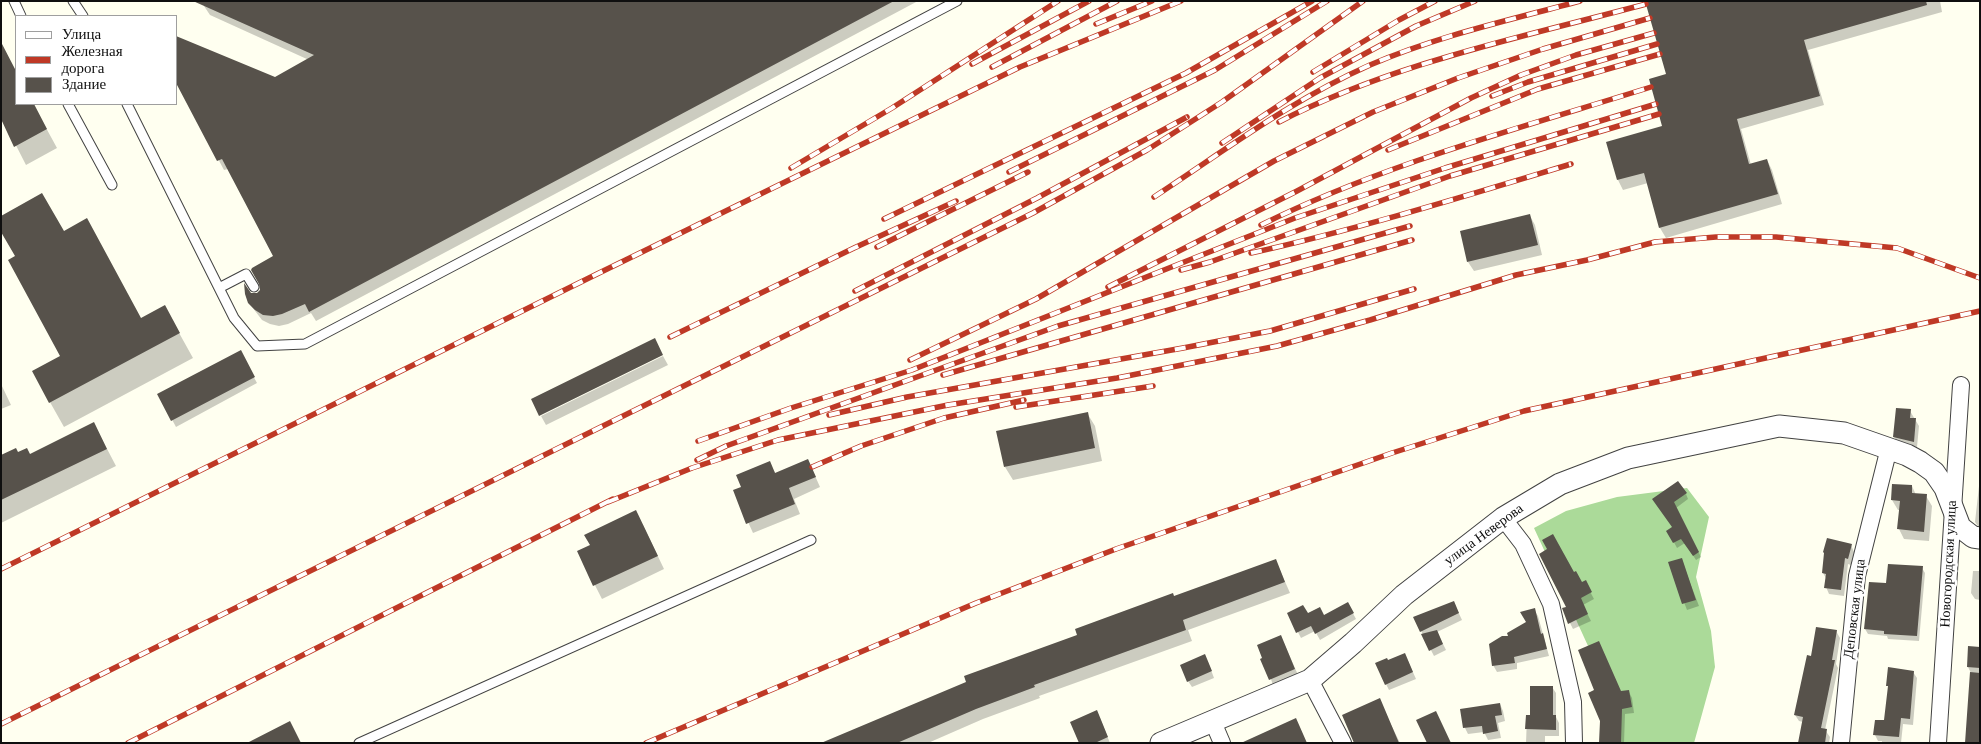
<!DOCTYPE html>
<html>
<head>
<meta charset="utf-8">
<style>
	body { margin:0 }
	#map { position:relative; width:1981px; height:744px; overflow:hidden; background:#fffff0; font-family:"Times New Roman",serif }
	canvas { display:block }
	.frame { position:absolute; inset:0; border:2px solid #0f0f0f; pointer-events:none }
	.legend { position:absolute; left:15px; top:15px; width:162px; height:90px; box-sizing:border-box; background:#fff; border:1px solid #9f9f9f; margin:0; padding:6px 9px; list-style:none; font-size:15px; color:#0f0f0f }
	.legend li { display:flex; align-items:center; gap:10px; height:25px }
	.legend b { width:25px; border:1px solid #9f9f9f }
</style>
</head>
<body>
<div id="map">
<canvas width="1981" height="744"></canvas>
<div class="frame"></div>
<ul class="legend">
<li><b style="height:6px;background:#fff"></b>Улица</li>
<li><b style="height:6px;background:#bf3926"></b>Железная дорога</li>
<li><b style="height:14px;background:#57524b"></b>Здание</li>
</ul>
</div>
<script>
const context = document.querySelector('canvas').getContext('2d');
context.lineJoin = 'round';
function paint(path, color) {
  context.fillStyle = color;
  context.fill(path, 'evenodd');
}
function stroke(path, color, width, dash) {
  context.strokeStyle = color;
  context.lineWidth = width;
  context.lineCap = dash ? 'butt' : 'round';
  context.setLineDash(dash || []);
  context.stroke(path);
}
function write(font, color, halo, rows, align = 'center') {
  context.font = font + ' "Times New Roman",serif';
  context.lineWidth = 5;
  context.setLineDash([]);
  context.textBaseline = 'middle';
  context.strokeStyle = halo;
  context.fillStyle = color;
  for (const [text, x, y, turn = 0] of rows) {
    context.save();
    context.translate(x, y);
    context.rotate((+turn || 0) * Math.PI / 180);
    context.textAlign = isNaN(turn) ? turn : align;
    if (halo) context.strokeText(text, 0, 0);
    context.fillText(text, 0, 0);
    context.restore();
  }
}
paint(new Path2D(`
	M1687 488 1709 517 1696 577 1711 631 1715 667 1694 743H1603L1594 659 1534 528 1566 511 1617 497Z`), '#abda99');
paint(new Path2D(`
	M223 1H918L316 321 311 313 288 324 279 326 270 324 262 320 249 303 251 294 258 293 261 290 274 257 228 169 224 170 176 80 275 78 309 60 210 15 204 6Z
	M1646 1H1940L1942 12 1808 50 1824 105 1741 129 1751 165 1767 160 1772 170 1782 204 1666 238 1660 228 1648 183 1623 190 1618 180 1607 143 1664 127 1667 75Z
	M1 43 16 72V104H33L57 148 26 165 1 116Z
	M1530 216 1535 225 1542 255 1474 271 1468 262Z
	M63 232 141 319 178 331 193 358 64 427 33 372 62 357Z
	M240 352 257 383 176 427 159 395Z
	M663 356 668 365 546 425 541 416Z
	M1 384 11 405 1 409Z
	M1910 411 1919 426 1917 447 1898 443 1894 437Z
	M1087 413 1095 426 1102 461 1013 480 1005 467Z
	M94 424 116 466 1 523V456L18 454 30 455Z
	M808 460 820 487 794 499 800 514 753 533 734 491 743 488 769 463 776 474Z
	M1980 477V529L1975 522Z
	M1912 486 1916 495 1926 496 1932 506 1929 541 1904 539 1899 529 1900 510H1898L1892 500Z
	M1686 494 1688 499 1676 508 1701 557 1696 560 1685 543 1677 548 1668 531 1674 528 1657 504Z
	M643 525 664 569 602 599 578 552Z
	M1851 545 1854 552 1851 565 1848 564 1844 596 1829 594 1826 587 1827 580 1823 573Z
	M1681 559 1699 606 1687 610 1669 563Z
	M1276 561 1290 593 1188 630 1192 641 1039 696 1040 698 983 719 928 743H846L1078 635Z
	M1922 568 1925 573 1919 641 1888 639 1887 636 1868 634 1865 629 1888 585Z
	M1973 571H1980V600L1975 599 1971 593Z
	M1573 573 1582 584 1585 582 1594 599 1583 605 1591 621 1573 629 1570 623 1567 607Z
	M1454 603 1462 620 1437 632 1446 650 1434 656 1414 617Z
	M1348 604 1356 619 1320 640 1315 631 1301 638 1288 613 1324 616Z
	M1534 610 1538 616 1549 656 1517 663V669L1497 672 1493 665 1509 637 1527 623Z
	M1836 631 1840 638 1836 664 1838 668 1825 730 1830 737 1829 743H1799L1803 722 1799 721 1795 715 1812 657Z
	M1284 643 1298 675 1273 685 1264 659Z
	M1980 648V743L1971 673 1968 667Z
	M1408 661 1416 679 1389 690 1386 684 1388 662Z
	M1208 662 1214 678 1192 687 1188 681Z
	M1913 672 1917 678 1913 725 1903 724 1901 743H1882V741H1878L1875 735 1885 722 1889 688 1888 685Z
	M1552 687 1556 693V717L1559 723V736H1545V743H1526L1527 716H1531Z
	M1629 692 1632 698 1634 713 1625 714 1624 743H1600L1621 693Z
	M1379 700 1400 743H1356Z
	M1500 704 1503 711 1505 721 1498 723 1501 738 1488 740 1484 732 1468 734 1465 728 1462 710Z
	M1100 718 1110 743H1081Z`), '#0003');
paint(new Path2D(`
	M193 1H894L309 312 305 304 282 314 273 316 263 315 255 310 248 303 245 294 244 283 251 293H257L260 290 259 284 251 270 252 268 273 256 222 159 217 161 176 83V36L275 77 314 55Z
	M1645 1H1926L1927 5 1804 40 1820 96 1737 119 1749 164 1767 159 1778 194 1659 228 1644 173 1617 180 1606 142 1662 126 1649 79 1666 74Z
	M1 42 16 71V104H34L47 129 14 147 1 119Z
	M42 193 64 231 87 218 141 318 165 305 180 333 49 403 32 371 60 356 8 260 15 256 1 232V216Z
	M1530 214 1538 245 1467 262 1460 231Z
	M655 338 663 355 539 416 531 399Z
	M241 350 255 377 171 421 157 394Z
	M1896 408 1911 409 1910 418H1916L1914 442 1893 437Z
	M1088 412 1095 448 1004 467 996 431Z
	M94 422 107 449 1 500V455L16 448 18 452 27 448 30 454Z
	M808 459 816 477 789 488 795 504 746 524 733 490 741 487 736 475 770 461 775 473Z
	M1678 481 1687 493 1674 502 1699 552 1693 556 1681 539 1673 543 1666 531 1672 527 1652 499Z
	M1892 484 1912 485V493L1927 494 1924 532 1897 529 1900 501 1891 500Z
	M636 510 658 556 593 586 577 551 590 545 584 535Z
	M1553 534 1574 572 1576 571 1582 582 1586 580 1592 592 1581 598 1588 614 1568 624 1562 608 1566 607 1539 554 1547 549 1542 540Z
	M1827 538 1852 544 1848 559 1845 558 1841 590 1824 588 1826 574 1822 573 1824 553 1823 552Z
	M1682 558 1696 600 1682 604 1668 562Z
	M1276 559 1285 582 1183 620 1186 630 1034 685 1035 687 976 709 897 743H821L966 682 964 676 1077 635 1075 629 1173 593 1174 596Z
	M1888 564 1923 566 1917 636 1884 634V631L1864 629 1869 582 1886 583Z
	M1454 601 1459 613 1420 632 1413 617Z
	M1348 602 1354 613 1315 634 1311 626 1296 633 1287 613 1303 605 1308 613 1320 607 1324 615Z
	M1535 608 1541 634 1543 633 1547 649 1514 657 1515 663 1492 666 1489 644 1502 636H1508L1507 633 1526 622 1520 612Z
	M1816 627 1837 630 1832 660H1835L1821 728 1827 729 1825 743H1798L1803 717 1794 715 1807 655 1811 656Z
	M1437 630 1443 644 1429 651 1421 634Z
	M1281 635 1295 669 1269 680 1260 659 1262 658 1257 645Z
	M1599 641 1621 691 1629 690 1632 707 1622 709 1621 743H1599L1600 721 1588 693 1594 690 1578 650Z
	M1968 646 1980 647V668L1967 667Z
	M1405 653 1413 672 1385 685 1375 663 1387 658 1388 660Z
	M1205 654 1212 671 1187 682 1180 665Z
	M1888 667 1914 671 1910 719 1901 718 1899 737 1873 735 1875 720H1884L1888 686H1886Z
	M1970 672 1980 673V743H1965Z
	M1530 686H1553V715H1556V730L1525 729 1526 715H1530Z
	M1380 698 1399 743H1354L1342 715Z
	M1500 703 1502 715 1495 716 1498 731 1483 734 1482 726 1463 728 1460 709Z
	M1097 710 1108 737 1095 743H1079L1070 722Z
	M1436 711 1451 743H1427L1416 720Z
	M1296 718 1307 743H1241Z
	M290 721 301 743H247Z`), '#57524b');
const service = new Path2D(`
	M14 1 21 16
	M73 1 83 16
	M68 104 112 185
	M127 104 234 318 257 346 305 344 957 1
	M219 288 246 274 254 287
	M359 743 811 540`);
const minor = new Path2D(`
	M1503 518 1523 544 1551 604 1573 702 1574 743
	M1310 680 1343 743
	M1213 722 1222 743
	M1841 743 1857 576 1889 448
	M1938 743 1961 385`);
const tertiary = new Path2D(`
	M1161 743 1310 680 1353 643 1404 595 1503 518 1560 484 1628 458 1779 426 1844 433 1907 455 1920 462 1934 472 1945 488 1960 527 1973 537 1980 538`);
stroke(service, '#424242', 11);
stroke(minor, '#424242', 18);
stroke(tertiary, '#424242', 23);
stroke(service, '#fff', 9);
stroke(minor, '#fff', 16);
stroke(tertiary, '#fff', 21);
const rail = new Path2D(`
	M1096 24 1152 1
	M972 64 1089 1
	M992 67 1117 1
	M1313 72 1399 20 1435 1
	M1492 96 1528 82 1657 44
	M1279 122C1393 63 1523 37 1646 4
	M1222 143 1320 78 1416 26 1475 1
	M1388 150 1538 89 1660 54
	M791 168 892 108 1058 1
	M1009 172 1215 70 1327 1
	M1154 197C1224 151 1293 99 1370 65 1437 36 1510 20 1580 1
	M884 219 1186 73 1312 1
	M1261 225C1384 164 1520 128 1651 87
	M877 247 1028 172
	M1251 253C1359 229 1465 196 1571 164
	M1181 270 1210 262 1450 176 1659 114
	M1108 287 1297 191 1471 98 1521 75 1576 55 1654 33
	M855 291 1037 198 1187 117
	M670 337 854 248 956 201
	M910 360 1036 299 1274 161 1373 112 1458 78 1543 49 1650 18
	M943 375 1412 240
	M1016 407 1153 386
	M829 415 907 397 1183 348 1270 331 1414 289
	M698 441 791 408 912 370 1295 218 1445 168 1656 104
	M697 460 726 446 1058 326 1410 226
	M812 467 861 446 944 418 1024 400
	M608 502 692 468 778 440 948 405 1117 378 1277 346 1370 320 1516 275 1587 260 1655 242 1716 237H1776L1897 248 1980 278
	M1 569 597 274 1020 67 1181 1
	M1 724 1033 213 1147 150 1222 102 1363 1
	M128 743 613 499
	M646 743 976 603 1116 549 1392 453 1524 411 1980 311`);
stroke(rail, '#bf3926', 5.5);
stroke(rail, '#fff', 4, [11]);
write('14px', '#0f0f0f', '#fff', [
	["улица Неверова",1484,535,-36],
	["Новогородская улица",1949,564,-87],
	["Деповская улица",1855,609,-83]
]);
</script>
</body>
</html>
